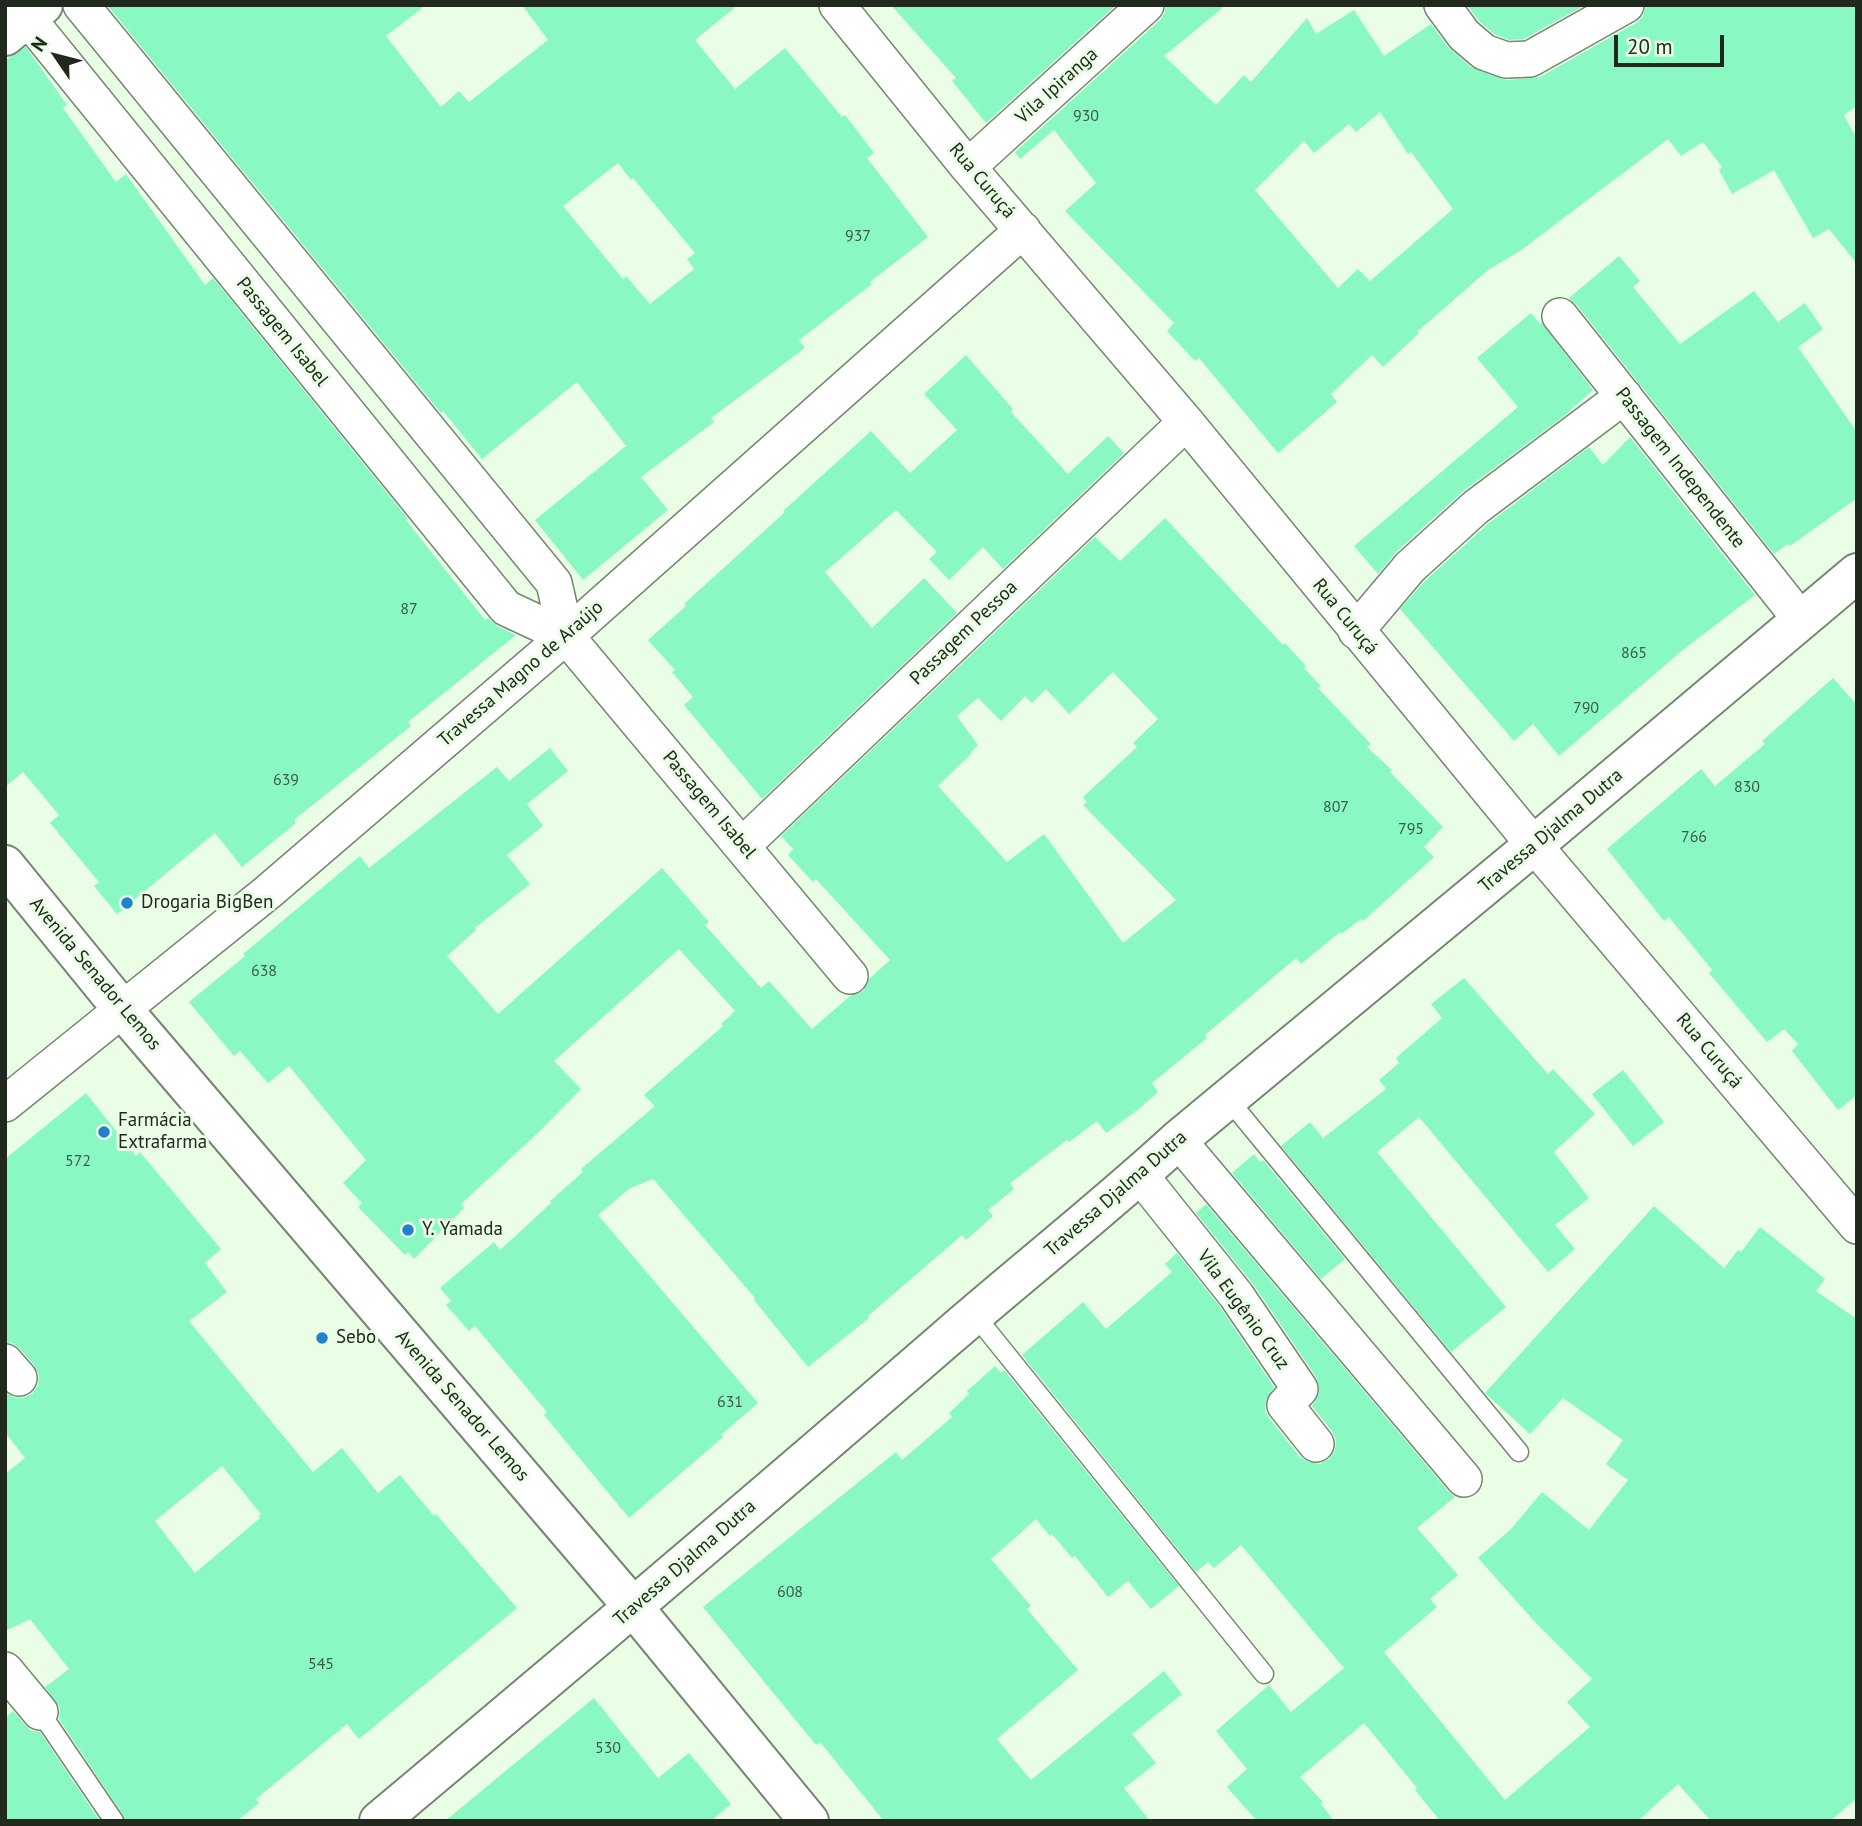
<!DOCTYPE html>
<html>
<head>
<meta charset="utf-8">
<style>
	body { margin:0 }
	#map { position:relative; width:1862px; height:1826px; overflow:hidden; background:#e9fee5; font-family:"PT Sans",sans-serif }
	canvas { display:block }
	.frame { position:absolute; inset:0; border:7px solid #21291f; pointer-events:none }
	.north { position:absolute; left:21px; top:21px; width:70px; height:70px; -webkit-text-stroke:5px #e9fee5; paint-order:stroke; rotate:305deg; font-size:19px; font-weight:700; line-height:28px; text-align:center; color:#21291f }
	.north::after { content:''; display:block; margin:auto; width:24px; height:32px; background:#21291f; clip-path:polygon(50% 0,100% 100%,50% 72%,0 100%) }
	.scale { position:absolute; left:1614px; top:35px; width:110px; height:32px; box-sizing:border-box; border:4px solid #21291f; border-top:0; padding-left:9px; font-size:21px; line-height:24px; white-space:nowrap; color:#21291f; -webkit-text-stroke:5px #e9fee5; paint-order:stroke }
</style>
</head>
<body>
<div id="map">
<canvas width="1862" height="1826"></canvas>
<div class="frame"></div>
<div class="north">N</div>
<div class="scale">20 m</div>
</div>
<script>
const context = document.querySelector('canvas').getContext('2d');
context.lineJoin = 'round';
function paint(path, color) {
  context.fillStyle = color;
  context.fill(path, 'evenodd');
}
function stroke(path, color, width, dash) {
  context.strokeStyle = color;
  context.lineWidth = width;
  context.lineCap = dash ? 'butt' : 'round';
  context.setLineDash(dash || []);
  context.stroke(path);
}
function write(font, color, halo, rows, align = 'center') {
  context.font = font + ' "PT Sans",sans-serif';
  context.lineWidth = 6;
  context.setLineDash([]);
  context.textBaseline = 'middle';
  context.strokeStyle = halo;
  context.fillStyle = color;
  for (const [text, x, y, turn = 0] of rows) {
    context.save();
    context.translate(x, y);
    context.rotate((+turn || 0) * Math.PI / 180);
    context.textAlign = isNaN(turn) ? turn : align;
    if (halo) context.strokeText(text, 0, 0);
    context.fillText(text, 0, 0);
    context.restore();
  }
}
paint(new Path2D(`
	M107 5H426L386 36 441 107 459 91 469 102 548 40 522 5H738L695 40 735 89 785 48 842 117 845 115 874 153 867 158 928 237 870 282 872 284 799 340 805 348 711 418 714 422 641 477 668 510 583 580 535 520 626 446 577 382 482 459 443 411 441 413ZM618 163 631 180 633 178 695 253 687 259 694 269 650 304 626 276 623 279 563 206Z
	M891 5H1116L986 123 952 81 956 78Z
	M1166 5H1226L1164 56 1216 105 1244 75 1251 82 1307 18 1316 34 1354 10 1384 56 1431 24 1448 47 1471 67 1507 80 1540 77 1636 23 1643 16 1646 5H1857V106L1844 115 1857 139V264L1829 229 1813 238 1774 170 1732 194 1719 170 1722 167 1703 142 1681 156 1668 139 1520 251 1488 270 1417 332 1419 333 1383 367 1372 355 1331 394 1337 402 1278 453 1199 358 1195 361 1167 331 1174 323 1065 211 1096 183 1054 130 1020 159 1015 152 1160 20 1165 12ZM1380 112 1408 154 1411 152 1453 209 1370 281 1358 269 1338 288 1255 190 1304 141 1314 153 1349 124 1356 132Z
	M1467 5H1585L1524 39 1509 40 1494 34 1479 21Z
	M26 47 67 105 63 108 116 182 126 174 205 285 213 278 408 519 406 520 485 620 488 618 497 626 516 635 408 722 411 726 294 820 296 823 242 867 215 833 117 914 94 886 99 882 50 823 59 815 23 772 5 787V60Z
	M1619 256 1640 281 1633 287 1680 344 1754 291 1778 322 1805 303 1823 329 1798 347 1857 432V498L1790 546 1788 544 1774 554 1576 304 1569 298Z
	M1531 313 1540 324 1541 322 1593 390 1564 416 1462 492 1396 552 1378 574 1354 546 1518 407 1477 358Z
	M966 355 1013 409 1011 412 1068 474 1108 436 1124 453 1003 569 983 547 949 580 929 559 937 552 896 510 825 572 872 628 924 578 957 613 762 799 684 705 693 697 672 672 675 670 648 640 686 606 684 604 785 512 783 511 871 431 910 473 957 430 924 394Z
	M1630 437 1755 595 1684 649 1559 756 1533 724 1514 741 1400 609 1425 581 1489 523 1589 447 1603 465Z
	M1165 518 1283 645 1285 643 1306 666 1304 668 1321 686 1318 688 1371 744 1367 747 1392 770 1390 772 1443 827 1424 847 1434 857 1363 921 1361 919 1341 934 1340 932 1301 964 1296 958 1205 1035 1207 1038 1152 1083 1158 1092 1140 1108 1106 1133 1097 1121 1069 1142 1067 1140 1010 1183 1014 1189 988 1210 993 1216 966 1240 962 1235 868 1316 869 1318 808 1367 754 1300 755 1298 653 1179 630 1188 598 1215 758 1403 721 1435 723 1437 629 1518 544 1415 547 1412 475 1326 469 1331 446 1305 451 1301 440 1288 494 1242 500 1250 551 1203 550 1201 583 1172 581 1169 655 1106 644 1095 723 1026 721 1024 735 1011 679 949 554 1061 581 1089 540 1131 461 1204 464 1208 414 1259 408 1252 405 1255 358 1207 362 1203 343 1183 366 1160 289 1066 268 1083 240 1051 234 1056 189 1002 245 956 243 954 360 856 369 868 497 767 509 781 550 748 568 771 527 804 543 826 507 855 530 884 475 928 476 930 447 956 498 1014 662 868 709 922 705 925 761 988 769 981 812 1029 850 996 863 991 869 979 890 960 816 879 813 882 788 855 793 849 781 836 1095 537 1120 561ZM1113 672 1158 719 1133 743 1137 747 1083 797 1087 802 1083 805 1176 900 1123 943 1044 834 1007 862 938 786 972 753 971 752 978 745 957 716 978 698 1001 721 1025 696 1032 703 1046 689 1069 714Z
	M1833 678 1857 705V1095L1838 1110 1792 1051 1798 1044 1784 1029 1767 1042 1709 973 1712 970 1669 917 1664 921 1607 849 1701 769 1715 786 1765 744 1762 741Z
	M1464 978 1548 1074 1553 1069 1595 1114 1554 1152 1589 1198 1555 1225 1575 1249 1548 1272 1419 1117 1377 1152 1506 1307 1451 1352 1281 1146 1310 1122 1323 1138 1386 1089 1379 1080 1399 1063 1396 1058 1442 1018 1431 1004Z
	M1623 1070 1664 1122 1633 1146 1592 1094Z
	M86 1093 136 1156 140 1152 221 1249 205 1263 227 1292 189 1321 313 1472 342 1448 378 1493 400 1475 434 1516 436 1514 517 1608 359 1739 347 1724 256 1799 259 1803 237 1821H125L123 1815 59 1719 60 1708 45 1687 69 1669 30 1619 5 1631V1474L25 1458 5 1432V1392L13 1397 22 1398 32 1394 38 1385 39 1375 34 1365 20 1349 12 1343 5 1342V1159ZM222 1466 261 1514 258 1516 260 1518 195 1573 155 1521Z
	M1254 1154 1260 1162 1263 1160 1345 1259 1321 1279 1232 1173Z
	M1206 1204 1449 1492 1455 1497 1417 1528 1458 1575 1430 1599 1437 1607 1384 1652 1505 1800 1590 1727 1567 1702 1592 1679 1535 1622 1478 1558 1512 1528 1542 1492 1589 1530 1628 1480 1606 1464 1623 1440 1563 1398 1530 1434 1485 1393 1654 1206 1724 1268 1738 1250 1741 1252 1760 1227 1825 1279 1816 1291 1857 1319V1798L1830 1821H1711L1678 1784 1638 1821H1440L1415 1790 1417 1788 1364 1723 1300 1777 1323 1802 1321 1804 1334 1821H1257L1227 1787 1247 1769 1216 1731 1269 1685 1291 1712 1344 1668 1241 1545 1214 1568 1208 1562 1196 1572 1022 1355 1083 1302 1106 1329 1172 1272 1165 1264 1177 1253 1220 1307 1274 1387 1266 1400 1265 1410 1269 1418 1300 1457 1308 1462 1320 1464 1329 1459 1335 1451 1336 1440 1332 1431 1312 1406 1319 1394 1317 1378 1253 1284 1196 1213Z
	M995 1366 1001 1373 1004 1370 1179 1586 1151 1609 1128 1581 1108 1597 1075 1556 1072 1558 1052 1534 1050 1536 1036 1519 991 1559 1031 1606 1027 1609 1078 1670 997 1739 1031 1780 1164 1671 1182 1694 1132 1734 1156 1763 1124 1788 1150 1821H884L820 1742 816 1745 703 1607 896 1452 902 1460 952 1417 949 1413 969 1394 967 1391Z
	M594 1698 658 1778 689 1753 731 1804 711 1821H445Z
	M13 1711 25 1725 32 1731 40 1732 100 1821H5V1718Z`), '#8af8c3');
const service = new Path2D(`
	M1228 1099 1519 1452
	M974 1314 1264 1674
	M40 1712 114 1821`);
const minor = new Path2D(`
	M17 5 506 608 566 636 850 976
	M81 5 554 583 566 636
	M837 5 968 167 1186 422 1534 845 1857 1226
	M1442 5 1464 35 1484 52 1506 60 1530 59 1626 5
	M968 167 1146 5
	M1560 316 1801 620
	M1356 631 1410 567 1476 507 1624 396
	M743 845 1186 422
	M5 1104 268 892 566 636 1023 230
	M1178 1140 1464 1479
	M1140 1175 1236 1295 1300 1389 1285 1405 1316 1444
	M5 1362 19 1378
	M5 1670 40 1712`);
const tertiary = new Path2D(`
	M5 36 43 5
	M379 1821C570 1661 760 1500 948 1337 1024 1271 1104 1208 1178 1140L1534 845 1857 573`);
const primary = new Path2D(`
	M5 865 123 1010 634 1608 809 1821`);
stroke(service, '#748770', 21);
stroke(minor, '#748770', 38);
stroke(tertiary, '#748770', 42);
stroke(primary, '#748770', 42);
stroke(service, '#fff', 18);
stroke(minor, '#fff', 35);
stroke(tertiary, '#fff', 38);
stroke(primary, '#fff', 38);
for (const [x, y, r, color] of [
	[127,903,7,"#2181cd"],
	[104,1132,7,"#2181cd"],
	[408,1230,7,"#2181cd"],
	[322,1338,7,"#2181cd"]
]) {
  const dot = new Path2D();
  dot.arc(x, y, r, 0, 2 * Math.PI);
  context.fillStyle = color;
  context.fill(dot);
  stroke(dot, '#e9fee5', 2.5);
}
write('16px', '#3b5d48', null, [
	["930",1086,116],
	["937",858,236],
	["87",409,609],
	["865",1634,653],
	["790",1586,708],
	["639",286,780],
	["830",1747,787],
	["807",1336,807],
	["795",1411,829],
	["766",1694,837],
	["638",264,971],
	["572",78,1161],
	["631",730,1402],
	["608",790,1592],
	["545",321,1664],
	["530",608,1748]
]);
write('19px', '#21291f', '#e9fee5', [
	["Vila Ipiranga",1057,86,-42],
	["Rua Curuçá",982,181,50],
	["Passagem Isabel",282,332,51],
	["Passagem Independente",1680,468,52],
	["Rua Curuçá",1345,617,51],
	["Passagem Pessoa",964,633,-44],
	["Travessa Magno de Araújo",521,674,-41],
	["Passagem Isabel",709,805,50],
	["Travessa Djalma Dutra",1551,831,-40],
	["Avenida Senador Lemos",95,974,50],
	["Rua Curuçá",1709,1051,50],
	["Travessa Djalma Dutra",1116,1194,-41],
	["Vila Eugênio Cruz",1243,1310,54],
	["Avenida Senador Lemos",462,1406,49],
	["Travessa Djalma Dutra",685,1563,-41]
]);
write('19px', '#21291f', '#e9fee5', [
	["Drogaria BigBen",141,903],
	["Farmácia",118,1121],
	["Extrafarma",118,1143],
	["Y. Yamada",422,1230],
	["Sebo",336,1338]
], 'left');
</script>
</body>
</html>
